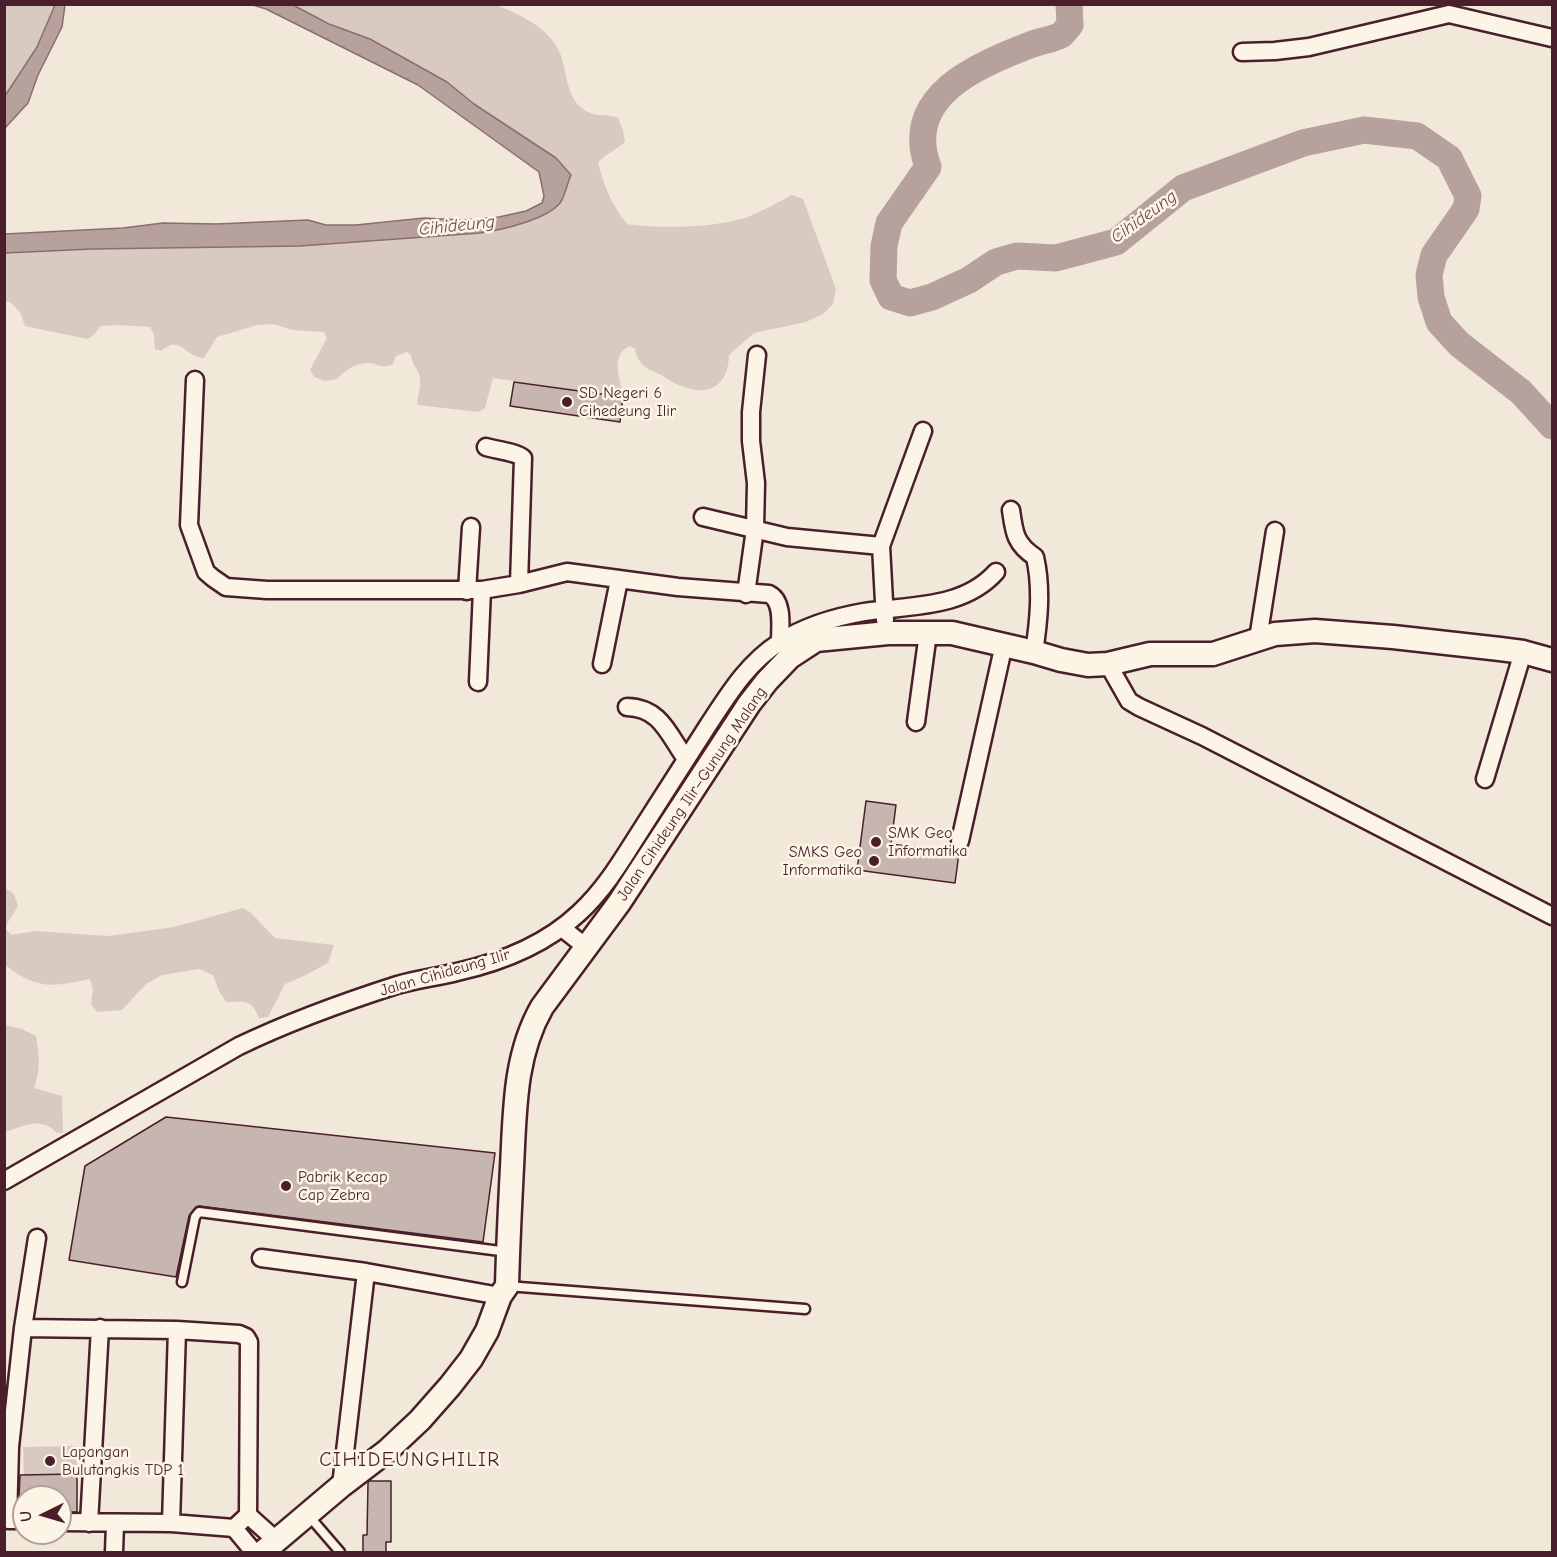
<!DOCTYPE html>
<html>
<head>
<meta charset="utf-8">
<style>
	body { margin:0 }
	#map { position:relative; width:1557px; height:1557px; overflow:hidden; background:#f1e8da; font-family:"Comic Neue",sans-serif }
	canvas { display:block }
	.frame { position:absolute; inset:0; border:6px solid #4a1f2b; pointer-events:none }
	.north { position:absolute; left:12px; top:1485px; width:60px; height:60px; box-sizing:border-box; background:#fcf5e5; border:2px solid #b59f9b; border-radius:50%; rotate:265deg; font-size:16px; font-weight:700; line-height:24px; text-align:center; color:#4a1f2b }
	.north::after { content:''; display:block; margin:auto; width:21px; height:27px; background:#4a1f2b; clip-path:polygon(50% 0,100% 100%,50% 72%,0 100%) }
</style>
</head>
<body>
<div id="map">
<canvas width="1557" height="1557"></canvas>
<div class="frame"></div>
<div class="north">U</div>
</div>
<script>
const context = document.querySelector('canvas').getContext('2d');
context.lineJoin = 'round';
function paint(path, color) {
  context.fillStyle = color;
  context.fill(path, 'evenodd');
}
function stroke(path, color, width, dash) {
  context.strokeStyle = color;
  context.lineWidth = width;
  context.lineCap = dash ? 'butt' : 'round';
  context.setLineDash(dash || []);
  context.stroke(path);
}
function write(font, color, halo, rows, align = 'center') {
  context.font = font + ' "Comic Neue",sans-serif';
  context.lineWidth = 5;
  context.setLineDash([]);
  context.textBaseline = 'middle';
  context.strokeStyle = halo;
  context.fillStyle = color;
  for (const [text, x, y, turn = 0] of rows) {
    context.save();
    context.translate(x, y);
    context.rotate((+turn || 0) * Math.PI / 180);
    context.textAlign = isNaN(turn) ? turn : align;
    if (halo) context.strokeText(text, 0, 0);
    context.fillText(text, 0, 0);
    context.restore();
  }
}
paint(new Path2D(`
	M494 4C519 14 549 27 560 53 567 71 566 97 583 109 594 118 606 113 618 118L623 130 625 142C616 150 605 154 598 163 604 186 612 205 627 224 660 229 719 228 750 216 764 210 778 202 792 195L803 199 836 289 833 304 823 314 806 322 754 333 729 355C728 386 709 398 679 385 673 383 668 379 663 376 648 368 639 368 635 349L630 346C609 354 621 381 623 397L493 378 485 408 479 412 417 405C418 395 422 383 419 374 416 366 413 367 411 355L407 352 396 356 393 364C380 370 378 362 366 363 354 364 344 371 337 379L325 381 314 377 310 370 327 338 324 332 292 330 274 324 257 325 217 337 204 358C184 357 181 334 161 351L155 349 154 335 150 327 119 325 100 326 94 335 87 339 25 326 20 312 10 302H5L4 253 92 249 300 246 480 233 560 202 570 176 556 158 474 104 447 82 293 5Z
	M5 5H55V7L37 47 5 96Z
	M5 888 14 894 18 906C14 914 7 920 6 929L11 935 36 931 108 936 174 927 243 908 250 912 275 938 334 945 328 963 304 976 285 984 268 1017 259 1018C251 998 245 1002 226 1002L219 991 213 975 199 969 162 975 146 984 122 1010 97 1012 91 1004 93 989 90 979C52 987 37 990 5 965Z
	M5 1025 22 1029 36 1036C39 1054 41 1070 34 1088L62 1096 63 1133H57C40 1116 25 1126 5 1132Z
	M76 1446 77 1474 24 1475 23 1447Z`), '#d8cac0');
const water = new Path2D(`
	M55 5H65L62 27 38 75 28 103 5 128V96L37 47Z
	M253 5H293L329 24 370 39 447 82 474 104 556 158 571 175C567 184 565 196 560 203 546 220 501 230 480 233L300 246 92 249 5 253V234L123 228 163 223 216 224 308 220 326 225H356L424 218 462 220 499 217 526 211 542 203 544 196 539 172 418 85 266 9Z`);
paint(water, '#b6a19c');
stroke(water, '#8b6d6f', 1.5);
stroke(new Path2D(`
	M1069 4 1070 25C1067 28 1064 33 1061 35 1052 40 1039 41 1030 45 987 62 918 88 923 145 923 152 926 160 928 167L889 223 884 246 883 280 891 297 910 303 932 297 969 280 996 262 1017 256 1056 258 1116 242 1183 188 1303 143 1364 130 1417 136 1449 158 1468 196 1466 209 1434 255 1429 275 1431 297 1439 322 1459 344 1521 392 1552 426`), '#b6a19c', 27);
const building = new Path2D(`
	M514 382 623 397 620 422 510 406Z
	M866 801 896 805 891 844 959 853 955 883 857 870Z
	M166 1117 495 1153 483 1242 199 1206 196 1207 189 1216 176 1277 69 1260 85 1166Z
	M77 1474V1512H60V1497H19L20 1475Z
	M369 1481H391V1542H386V1552H363V1535H367L368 1483Z`);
paint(building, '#c7b6af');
stroke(building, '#4a1f2b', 1.5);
const lane = new Path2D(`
	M182 1282 195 1217 199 1212 508 1252
	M507 1286 805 1309
	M309 1516 340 1552`);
const street = new Path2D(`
	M1242 52 1275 51 1309 47 1449 14 1552 38
	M195 380 189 525 206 572 213 578 226 587 267 590H482
	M486 447C496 450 516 452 523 458L519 584
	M1011 510C1014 532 1015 544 1035 557 1042 588 1039 620 1034 652
	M703 517 787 537 881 546
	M467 591 471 527
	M746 594 755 529 756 483 751 441V412L757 355
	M885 620 881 546 923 431
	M1258 639 1275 531
	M602 664 619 580
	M1108 664 1129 701 1139 707 1202 736 1552 916
	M478 682 482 590 519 584 567 572 678 587 769 594C784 601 780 627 780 641
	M627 707C661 708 668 734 686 759
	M916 722 928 633
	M1485 779 1523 652
	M960 841 1004 644
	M562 928 586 947
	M4 1181 239 1046C289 1022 344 1002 397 985 417 979 437 977 457 972 502 962 545 945 579 913 605 889 622 860 641 830 663 796 685 761 707 727 728 695 747 663 780 642 805 626 835 617 864 612 909 605 963 609 996 572
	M261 1258 366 1272 500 1296
	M23 1328 177 1330 239 1334 246 1337 249 1342 248 1515 277 1541
	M341 1486 366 1272
	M24 1520H8L10 1447 23 1328 37 1238
	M60 1522 171 1523 234 1528 248 1515
	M89 1523 100 1328
	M171 1523 177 1330
	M234 1528 254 1552
	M114 1552 115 1524`);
const secondary = new Path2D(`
	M263 1552 341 1486 387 1451 420 1420 450 1386 471 1359 487 1331 500 1296 507 1286C508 1246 510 1206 512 1167 515 1111 514 1056 542 1007L619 903 749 704 767 681 790 657 816 640 888 633H952L1034 652 1061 660 1088 665 1108 664 1150 654H1213L1275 634 1315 631 1393 637 1500 649 1523 652 1552 660`);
stroke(lane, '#4a1f2b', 13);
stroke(street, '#4a1f2b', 21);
stroke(secondary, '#4a1f2b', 27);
stroke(lane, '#fcf5e5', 8);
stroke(street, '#fcf5e5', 16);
stroke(secondary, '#fcf5e5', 22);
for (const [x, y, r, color] of [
	[567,402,6,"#4a1f2b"],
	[876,842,6,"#4a1f2b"],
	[874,861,6,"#4a1f2b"],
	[286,1186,6,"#4a1f2b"],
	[50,1461,6,"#4a1f2b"]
]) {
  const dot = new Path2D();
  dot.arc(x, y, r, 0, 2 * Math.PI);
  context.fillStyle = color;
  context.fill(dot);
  stroke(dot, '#fcf5e5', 2);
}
write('16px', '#4a1f2b', '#fcf5e5', [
	["SD Negeri 6",579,393],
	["Cihedeung Ilir",579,411],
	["SMK Geo",888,833],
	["Informatika",888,851],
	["SMKS Geo",862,852,"right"],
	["Informatika",862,870,"right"],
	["Pabrik Kecap",298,1177],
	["Cap Zebra",298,1195],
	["Lapangan",62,1452],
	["Bulutangkis TDP 1",62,1470]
], 'left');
write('16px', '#4a1f2b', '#fcf5e5', [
	["Jalan Cihideung Ilir–Gunung Malang",692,794,-56],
	["Jalan Cihideung Ilir",445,973,-16]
]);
write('italic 18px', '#704c53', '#fcf5e5', [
	["Cihideung",1144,217,-36],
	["Cihideung",457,226,-6]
]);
context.letterSpacing = '1.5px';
write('20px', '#4a1f2b', '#fcf5e5', [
	["CIHIDEUNGHILIR",410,1460]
]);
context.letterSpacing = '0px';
</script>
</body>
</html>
